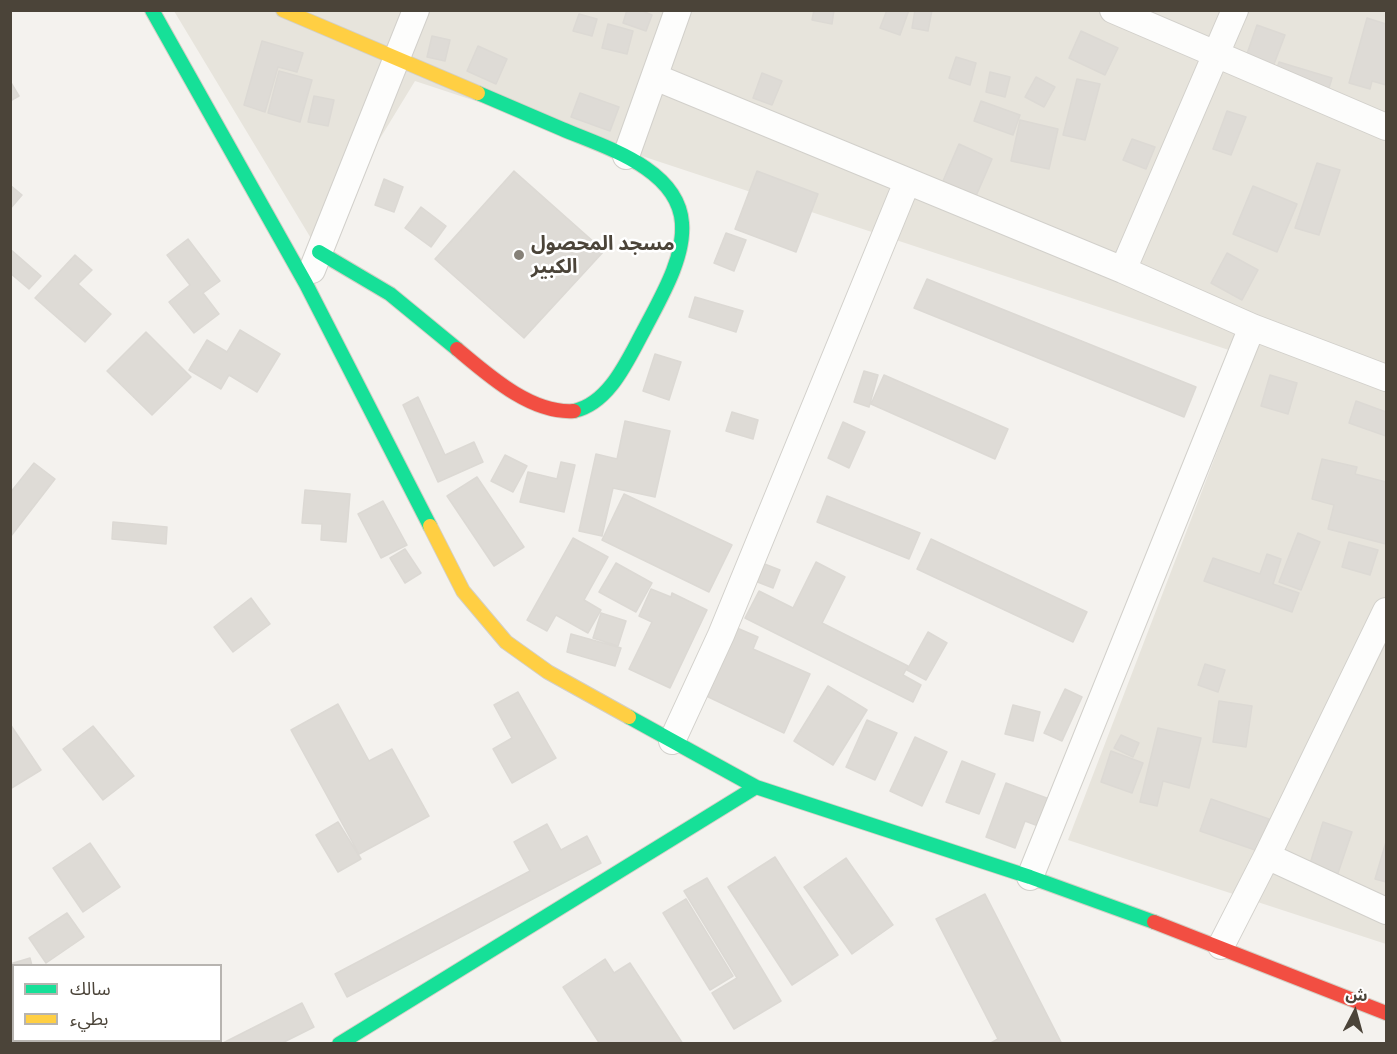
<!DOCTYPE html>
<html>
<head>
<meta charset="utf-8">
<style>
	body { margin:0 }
	#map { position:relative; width:1397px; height:1054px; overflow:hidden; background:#f4f2ee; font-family:Lato,"Noto Sans Arabic",sans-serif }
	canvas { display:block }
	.frame { position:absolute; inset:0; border:12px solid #4b4439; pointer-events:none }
	.legend { position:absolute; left:12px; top:964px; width:210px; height:78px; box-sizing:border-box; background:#fff; border:2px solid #b7b4b0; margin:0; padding:8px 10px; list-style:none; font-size:18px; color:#4b4439 }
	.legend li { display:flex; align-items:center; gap:12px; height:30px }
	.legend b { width:30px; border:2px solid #b7b4b0 }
	.north { position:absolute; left:1325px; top:982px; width:60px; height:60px; -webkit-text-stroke:4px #fff; paint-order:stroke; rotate:6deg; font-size:16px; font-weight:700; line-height:24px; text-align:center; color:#4b4439 }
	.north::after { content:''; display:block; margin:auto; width:21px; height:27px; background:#4b4439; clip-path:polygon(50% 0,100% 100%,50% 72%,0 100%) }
</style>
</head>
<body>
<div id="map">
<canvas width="1397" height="1054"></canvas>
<div class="frame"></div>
<ul class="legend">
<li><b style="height:8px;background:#16e098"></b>سالك</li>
<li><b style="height:8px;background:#ffcf43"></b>بطيء</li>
</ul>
<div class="north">ش</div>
</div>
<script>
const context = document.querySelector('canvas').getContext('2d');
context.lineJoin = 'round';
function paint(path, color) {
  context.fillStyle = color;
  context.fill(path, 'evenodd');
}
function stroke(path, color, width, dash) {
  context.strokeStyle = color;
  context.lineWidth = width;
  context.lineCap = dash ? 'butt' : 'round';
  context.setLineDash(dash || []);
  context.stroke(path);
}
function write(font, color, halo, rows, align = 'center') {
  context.font = font + ' Lato,"Noto Sans Arabic",sans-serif';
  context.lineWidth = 5;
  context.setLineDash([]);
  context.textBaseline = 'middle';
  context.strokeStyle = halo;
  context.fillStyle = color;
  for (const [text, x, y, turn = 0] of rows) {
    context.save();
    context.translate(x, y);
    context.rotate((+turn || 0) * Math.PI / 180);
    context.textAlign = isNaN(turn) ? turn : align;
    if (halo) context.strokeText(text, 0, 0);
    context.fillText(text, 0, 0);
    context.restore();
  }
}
paint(new Path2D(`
	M174 11H1386V944L1068 840 1253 358 415 81 315 245Z`), '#e7e4dc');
const building = new Path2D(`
	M627 10H640L652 15 646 31 623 23Z
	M814 10H834L832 24 812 20Z
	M887 10H909L900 35 880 28Z
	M915 10H932L928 31 912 28Z
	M579 14 597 19 592 36 573 31Z
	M1367 18 1386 24V85L1372 81 1370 89 1349 83Z
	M608 24 633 31 627 54 602 48Z
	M1257 25 1285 35 1268 80 1241 71Z
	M1081 31 1118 48 1105 75 1069 58Z
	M432 36 450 40 445 61 427 57Z
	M262 41 303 53 297 72 278 67 265 112 244 105Z
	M478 46 507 59 496 84 467 71Z
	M956 57 976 63 970 85 949 78Z
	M1279 62 1332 78 1325 101 1272 83Z
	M279 71 312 80 300 122 268 113Z
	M990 72 1010 77 1005 97 986 92Z
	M762 73 782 81 772 105 753 98Z
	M1036 77 1055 87 1044 107 1025 97Z
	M1077 79 1100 84 1085 140 1063 135Z
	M10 81 19 96 10 101Z
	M580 93 619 107 610 131 571 117Z
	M314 96 334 100 328 126 308 122Z
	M981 101 1020 115 1013 135 974 121Z
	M1227 111 1246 117 1231 155 1213 149Z
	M1020 120 1058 129 1049 169 1011 161Z
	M1132 139 1155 147 1146 169 1123 160Z
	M959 144 992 159 973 203 940 188Z
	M1317 163 1340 170 1319 235 1295 228Z
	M514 171 604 251 524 338 435 259Z
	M757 171 818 194 796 252 735 229Z
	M384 179 403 187 394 212 375 205Z
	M10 185 22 195 10 209Z
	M1253 186 1297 204 1277 252 1233 234Z
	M421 207 446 226 431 247 405 228Z
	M726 233 746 240 734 271 714 263Z
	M188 239 220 281 203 293 219 314 194 333 169 302 190 285 167 255Z
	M10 249 41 276 29 289 10 273Z
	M1227 253 1258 270 1242 300 1211 283Z
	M75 255 92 270 78 284 111 314 85 342 35 298Z
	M927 279 1196 387 1184 417 914 308Z
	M695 297 743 311 736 332 689 317Z
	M240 330 280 354 257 392 229 375 221 389 189 370 207 340 227 352Z
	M146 332 191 377 152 415 107 371Z
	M655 354 681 362 669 400 643 391Z
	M864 371 878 375 869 407 854 402Z
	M884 375 1008 429 995 459 871 404Z
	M1270 375 1297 383 1288 414 1261 406Z
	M418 397 445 455 474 442 483 462 438 482 403 405Z
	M1356 401 1386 412V436L1349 423Z
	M732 412 758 420 753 439 726 431Z
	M625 421 670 431 655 497 613 488 602 536 579 531 596 454 617 459Z
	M843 422 865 432 849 468 828 458Z
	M505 455 527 466 513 492 491 481Z
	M1322 459 1357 467 1355 474 1386 482V544L1328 529 1334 505 1312 499Z
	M561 462 575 465 564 512 520 502 528 472 557 479Z
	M34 463 55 479 11 536 10 493Z
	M477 477 524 547 494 566 447 496Z
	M305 490 350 494 346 542 321 540 322 524 302 523Z
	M624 494 732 545 709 592 602 540Z
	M827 496 920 533 909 559 817 522Z
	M383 501 407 545 381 558 358 514Z
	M113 522 167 527 166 544 112 539Z
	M1298 533 1320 542 1301 590 1279 582Z
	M573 538 608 557 584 600 601 610 588 633 556 615 547 631 527 620Z
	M931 539 1087 612 1073 642 917 569Z
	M1349 542 1378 550 1370 575 1342 567Z
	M405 549 421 573 405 583 390 558Z
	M1267 554 1281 559 1273 584 1299 593 1292 612 1204 581 1213 558 1260 574Z
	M816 562 845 577 822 623 908 666 903 675 921 685 913 702 745 618 759 591 793 608Z
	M616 563 652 583 636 612 599 592Z
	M762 563 780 570 773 588 755 581Z
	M651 589 671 597 672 593 707 610 670 688 629 669 652 622 639 616Z
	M251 598 270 624 233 652 214 627Z
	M601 613 626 621 618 646 593 638Z
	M730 625 758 637 753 649 810 674 784 733 700 693Z
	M928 632 947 643 926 680 907 670Z
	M571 634 621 648 615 666 567 652Z
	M1205 664 1225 670 1218 692 1198 685Z
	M828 686 867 710 833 765 794 741Z
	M1065 689 1082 697 1062 741 1044 733Z
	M518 692 556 758 512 783 493 749 512 738 494 705Z
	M1219 701 1252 706 1246 747 1213 742Z
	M338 704 369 761 392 749 429 816 359 854 291 730Z
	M1013 705 1040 712 1033 741 1005 734Z
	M867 720 897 733 875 780 846 767Z
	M10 724 41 770 10 789Z
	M93 726 134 776 103 800 63 749Z
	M1158 728 1201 738 1189 788 1163 781 1157 806 1140 802Z
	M1121 735 1139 743 1133 757 1114 748Z
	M915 737 947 752 922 806 890 791Z
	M1111 751 1143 763 1132 793 1101 782Z
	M962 761 995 774 979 814 946 802Z
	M1006 783 1052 800 1041 827 1025 821 1015 848 986 837Z
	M1211 799 1269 819 1258 851 1200 831Z
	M338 822 361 859 338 872 316 835Z
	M1323 822 1352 832 1337 876 1309 867Z
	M547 824 561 850 587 836 601 863 347 997 335 974 530 871 514 842Z
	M1386 842V882L1375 879Z
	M90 843 120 887 83 912 53 868Z
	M775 857 838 955 792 985 728 887Z
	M846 858 893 925 852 954 804 887Z
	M707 878 781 1001 734 1029 712 993 737 978 684 891Z
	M985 894 1062 1044H989L998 1039 936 919Z
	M686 899 733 976 710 990 663 913Z
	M67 913 84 937 46 963 29 938Z
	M30 958 32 966H14V1009L10 1010V964Z
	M605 959 614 973 630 963 683 1044H600L563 987Z
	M302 1003 314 1027 280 1044H221Z`);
paint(building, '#dedbd6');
stroke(building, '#dcd9d4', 1.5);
const street = new Path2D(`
	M1113 10 1386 127
	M655 77 1123 270 1252 327 1386 378
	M626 156 678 10
	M312 270 416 10
	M1123 270 1235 10
	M1386 611 1267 856 1386 911
	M672 741 721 635 907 182
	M1030 877 1252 327
	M1221 946 1267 856`);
const fast = new Path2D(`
	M152 10 306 284 430 526
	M478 93C506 105 534 117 562 129 604 147 678 168 682 223 685 258 660 299 644 330 628 359 610 403 574 411
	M319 252 390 294 457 349
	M629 717 756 787 1030 877 1154 922
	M339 1044 756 787`);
const slow = new Path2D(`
	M283 10 478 93
	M430 526 463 591 506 642 548 672 629 717`);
const jam = new Path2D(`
	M457 349C488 375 531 414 574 411
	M1154 922 1386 1013`);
stroke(street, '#d2d0cb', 28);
stroke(fast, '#d3cfc5', 16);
stroke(slow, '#d3cfc5', 16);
stroke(jam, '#d3cfc5', 16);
stroke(street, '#fdfdfc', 26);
stroke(fast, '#16e098', 14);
stroke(slow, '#ffcf43', 14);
stroke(jam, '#f24e42', 14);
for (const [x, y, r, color] of [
	[519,255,6,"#868178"]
]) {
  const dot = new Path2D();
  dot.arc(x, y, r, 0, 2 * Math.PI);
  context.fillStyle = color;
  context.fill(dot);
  stroke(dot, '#fff', 2);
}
write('bold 20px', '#4b4439', '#fff', [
	["مسجد المحصول",531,244],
	["الكبير",531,267]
], 'left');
</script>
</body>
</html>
